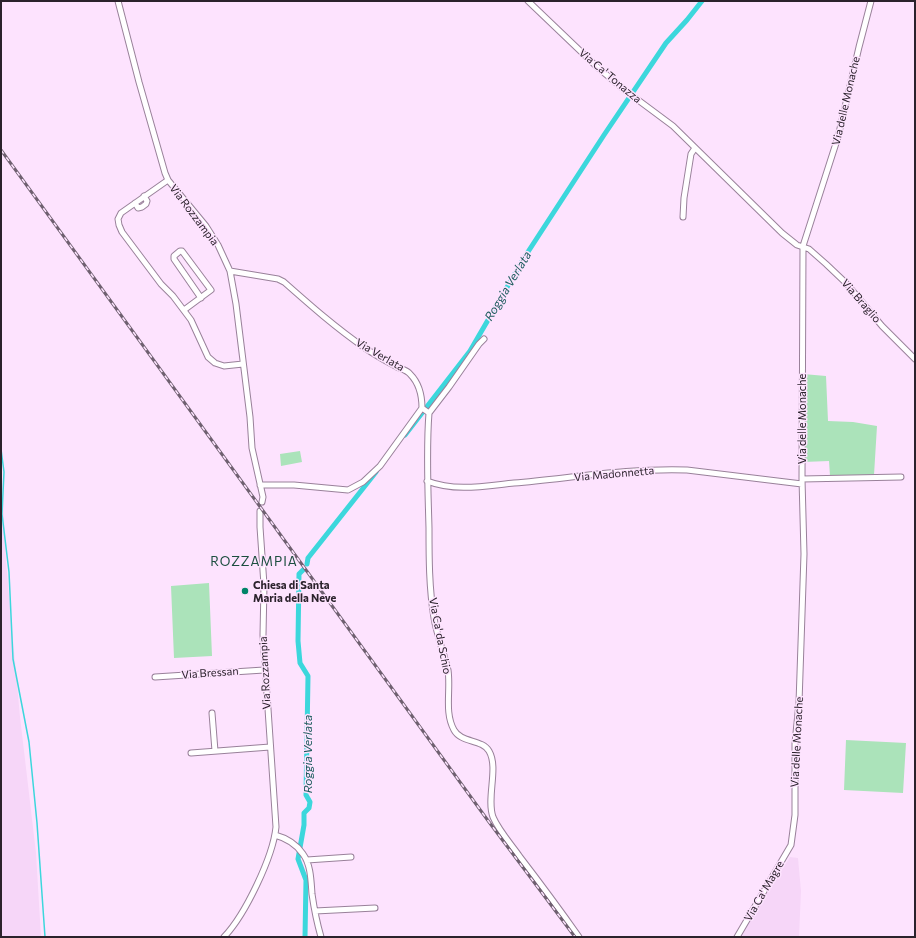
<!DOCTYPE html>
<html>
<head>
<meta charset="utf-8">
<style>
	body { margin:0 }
	#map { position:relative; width:916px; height:938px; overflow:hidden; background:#fde3fe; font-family:Commissioner,sans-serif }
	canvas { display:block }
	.frame { position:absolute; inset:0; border:2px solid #2b222c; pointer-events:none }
</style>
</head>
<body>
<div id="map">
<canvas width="916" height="938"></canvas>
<div class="frame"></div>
</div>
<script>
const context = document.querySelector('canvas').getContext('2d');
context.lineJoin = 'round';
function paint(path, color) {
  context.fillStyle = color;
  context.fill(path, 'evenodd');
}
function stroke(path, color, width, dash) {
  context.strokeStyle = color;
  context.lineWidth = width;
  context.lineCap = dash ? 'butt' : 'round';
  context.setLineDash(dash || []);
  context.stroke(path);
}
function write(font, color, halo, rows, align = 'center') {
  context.font = font + ' Commissioner,sans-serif';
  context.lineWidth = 3;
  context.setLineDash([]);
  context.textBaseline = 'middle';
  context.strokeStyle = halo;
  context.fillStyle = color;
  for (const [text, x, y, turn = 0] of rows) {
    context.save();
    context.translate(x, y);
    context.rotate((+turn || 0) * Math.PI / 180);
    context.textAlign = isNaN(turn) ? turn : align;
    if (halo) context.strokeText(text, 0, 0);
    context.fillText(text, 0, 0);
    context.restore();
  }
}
paint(new Path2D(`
	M1 453 6 562 20 717 36 853 41 937H1Z
	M790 857 798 858 801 891 799 937H739Z`), '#f6d6f8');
paint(new Path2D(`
	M803 374 826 376 828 421 853 422 877 426 874 475 830 476 829 461 803 462Z
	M300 451 302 462 281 466 280 454Z
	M209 583 212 656 174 658 171 586Z
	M846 740 906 743 903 793 844 790Z`), '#abe3ba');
stroke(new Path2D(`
	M1 449 4 472 2 514 9 572 13 659 29 742 37 823 45 937`), '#3cd7dc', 1.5);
stroke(new Path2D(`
	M405 435 470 351 524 258 604 135 666 43 687 20 702 1
	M307 564 308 558 376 472
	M303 570 299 574 298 641 300 663 308 676 306 795 310 802 309 808 304 813V825L298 859 306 880 305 937`), '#3cd7dc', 5);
const minor = new Path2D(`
	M118 1 139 82 165 173 168 180 206 226 218 245 230 271 236 304 250 417 252 448 263 497 262 502
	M528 1 596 66 626 91 673 126 782 233 797 245 809 249 826 264 846 283 882 326 915 359
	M168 180 121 213 118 219 119 225 122 232 161 284 173 296 191 320 208 357 215 363 224 366 243 364
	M135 203 138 208 142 207 146 204 147 201 144 196
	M683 217 684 198 691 154 695 148
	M230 271 278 279 284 282C310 305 336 328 365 348 375 355 386 361 397 367 401 369 407 370 410 374 419 383 422 395 422 408L380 466 363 482 348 490 294 485H260
	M184 310 211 290 182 251H180L174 256V259L201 298
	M422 408 429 413C426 451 428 489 429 528 429 557 429 588 434 618 437 636 444 653 448 670 451 690 444 712 454 730 461 743 482 739 489 751 499 768 486 798 493 817 499 831 511 844 520 857 540 883 560 910 579 937
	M429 413 449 387 479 344 484 339
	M802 479 901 477
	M427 481C455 492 485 486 514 483 572 478 629 468 687 470L802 484
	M155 677 264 670
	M212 713 215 751
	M191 753 270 747
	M275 835C286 838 297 845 303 854 311 865 311 881 312 894 314 908 317 923 321 937
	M307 860 351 857
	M315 911 375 908
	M224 937C245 915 273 857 276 827L263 635 264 585 260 527V511
	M737 937 791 845 795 815V743L799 703 804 554 802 479 803 246 838 137 859 47 871 1`);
stroke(minor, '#99819a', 7);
stroke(minor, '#fff', 5);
const rail = new Path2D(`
	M1 150 489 822 575 937`);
stroke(rail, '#6f6070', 3);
stroke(rail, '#fde3fe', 1.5, [4.5]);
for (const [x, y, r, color] of [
	[245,591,4,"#008468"]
]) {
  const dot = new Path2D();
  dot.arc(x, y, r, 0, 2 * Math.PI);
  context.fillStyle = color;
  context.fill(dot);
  stroke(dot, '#fde3fe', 1.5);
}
write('11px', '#2b222c', '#fde3fe', [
	["Via Ca' Tonazza",610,76,40],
	["Via delle Monache",846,101,-77],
	["Via Rozzampia",194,215,53],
	["Via Braglio",861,301,49],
	["Via Verlata",380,355,30],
	["Via delle Monache",802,419,-90],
	["Via Madonnetta",614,474,-5],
	["Via Ca' da Schio",440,636,79],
	["Via Bressan",210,673,-4],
	["Via Rozzampia",265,673,-93],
	["Via delle Monache",797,742,-87],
	["Via Ca' Magre",764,891,-60]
]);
write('bold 11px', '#2b222c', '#fde3fe', [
	["Chiesa di Santa",253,585],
	["Maria della Neve",253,598]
], 'left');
write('italic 12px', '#1e5c5e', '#fde3fe', [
	["Roggia Verlata",508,286,-59],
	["Roggia Verlata",308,754,-90]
]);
context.letterSpacing = '1px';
write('13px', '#1c4e3f', '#fde3fe', [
	["ROZZAMPIA",254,562]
]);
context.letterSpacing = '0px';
</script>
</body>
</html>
